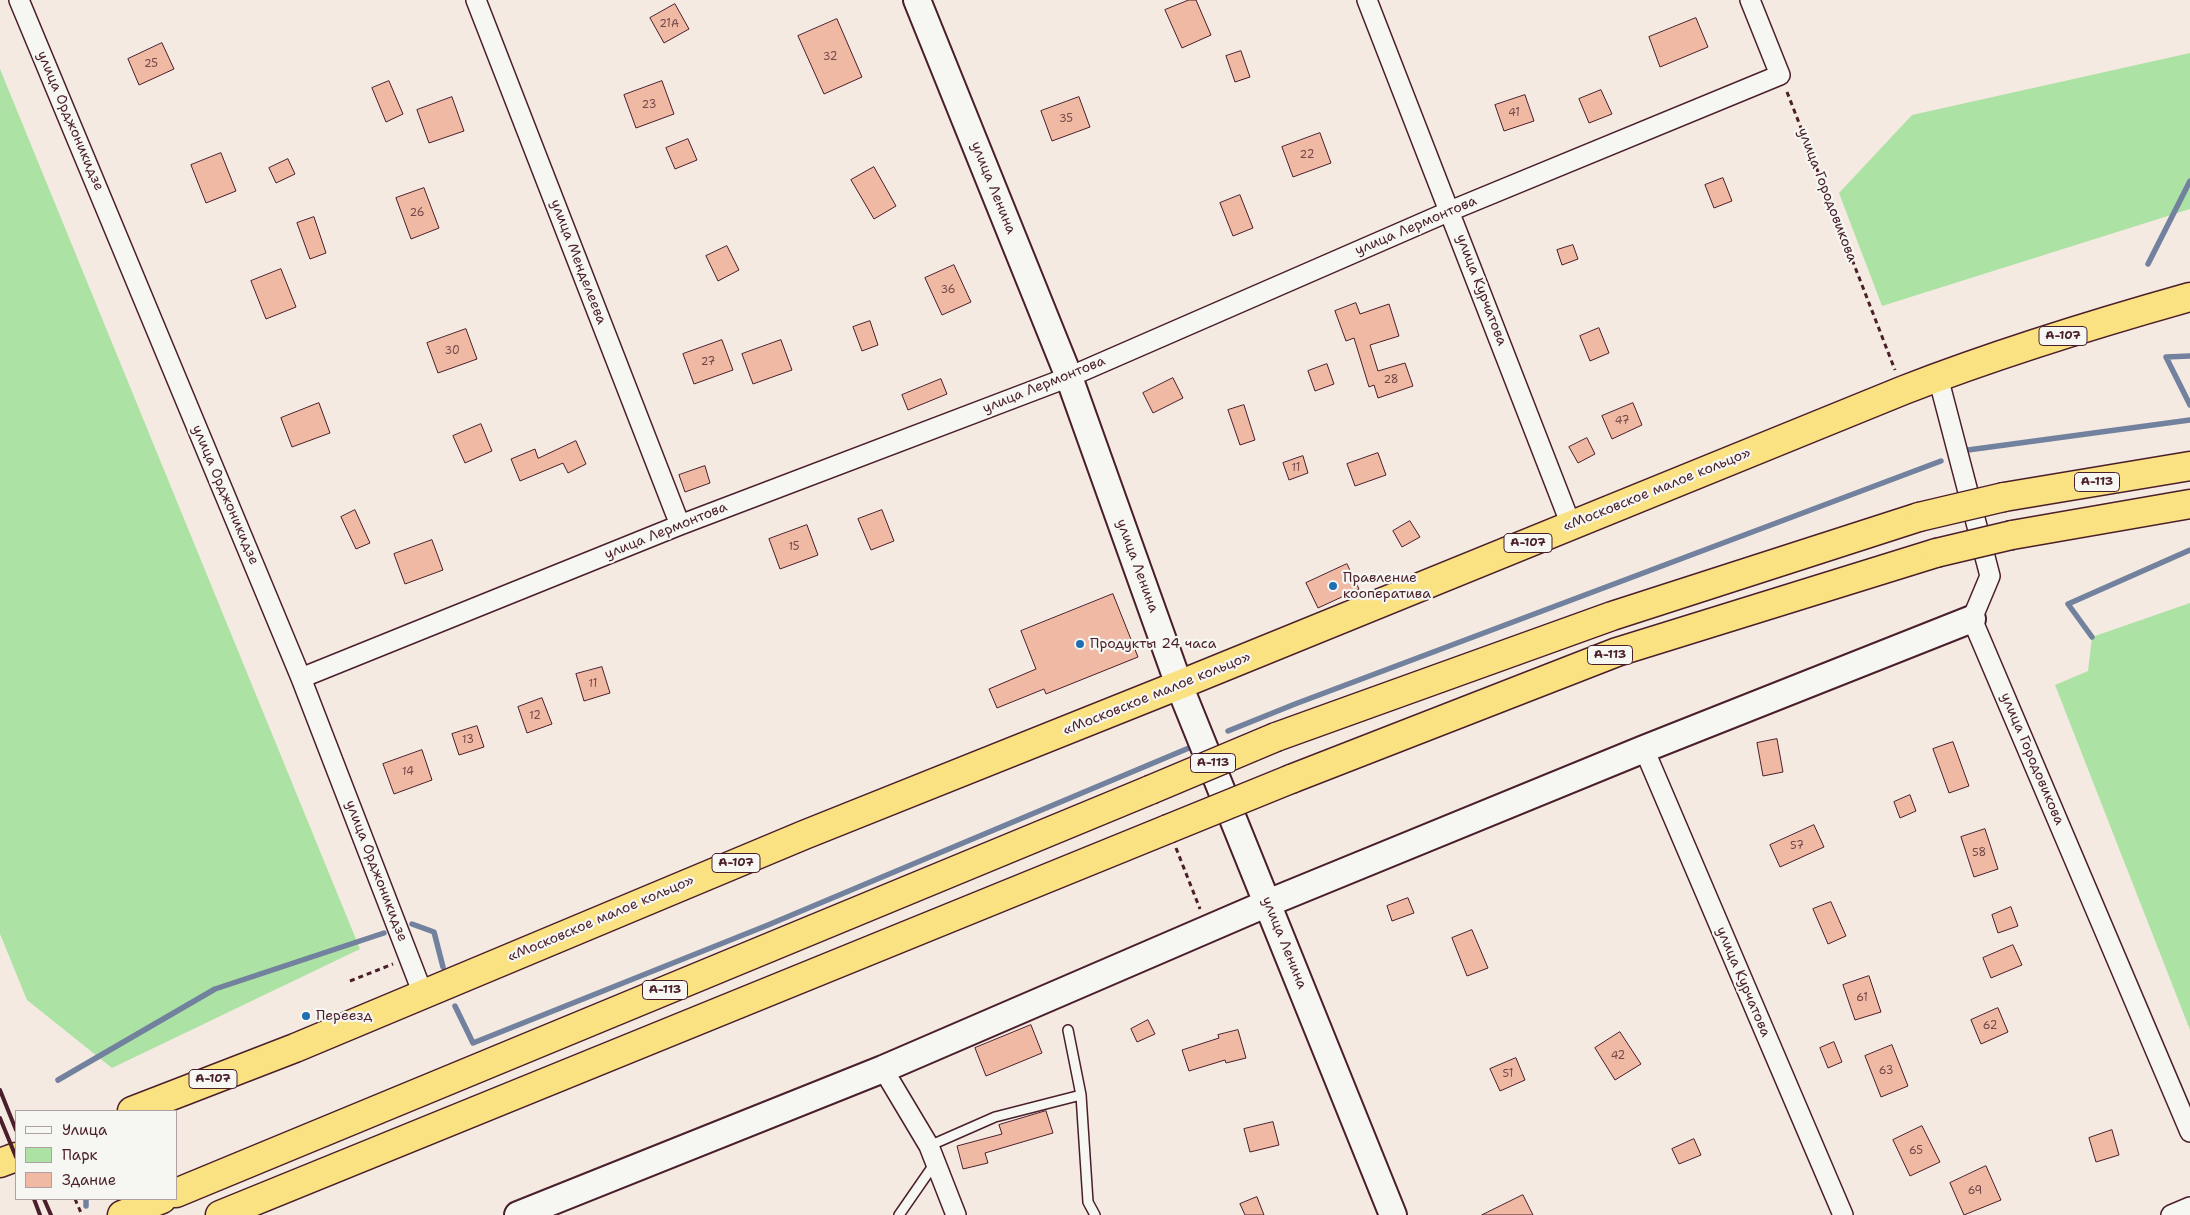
<!DOCTYPE html>
<html>
<head>
<meta charset="utf-8">
<style>
	body { margin:0 }
	#map { position:relative; width:2190px; height:1215px; overflow:hidden; background:#f5eae2; font-family:"Shantell Sans",sans-serif }
	canvas { display:block }
	.legend { position:absolute; left:15px; top:1110px; width:162px; height:90px; box-sizing:border-box; background:#f6f6f2; border:1px solid #b1a0a2; margin:0; padding:6px 9px; list-style:none; font-size:15px; color:#4a1f2b }
	.legend li { display:flex; align-items:center; gap:10px; height:25px }
	.legend b { width:25px; border:1px solid #b1a0a2 }
</style>
</head>
<body>
<div id="map">
<canvas width="2190" height="1215"></canvas>
<ul class="legend">
<li><b style="height:6px;background:#f6f6f2"></b>Улица</li>
<li><b style="height:14px;background:#ace2a4"></b>Парк</li>
<li><b style="height:14px;background:#efb9a3"></b>Здание</li>
</ul>
</div>
<script>
const context = document.querySelector('canvas').getContext('2d');
context.lineJoin = 'round';
function paint(path, color) {
  context.fillStyle = color;
  context.fill(path, 'evenodd');
}
function stroke(path, color, width, dash) {
  context.strokeStyle = color;
  context.lineWidth = width;
  context.lineCap = dash ? 'butt' : 'round';
  context.setLineDash(dash || []);
  context.stroke(path);
}
function write(font, color, halo, rows, align = 'center') {
  context.font = font + ' "Shantell Sans",sans-serif';
  context.lineWidth = 4.5;
  context.setLineDash([]);
  context.textBaseline = 'middle';
  context.strokeStyle = halo;
  context.fillStyle = color;
  for (const [text, x, y, turn = 0] of rows) {
    context.save();
    context.translate(x, y);
    context.rotate((+turn || 0) * Math.PI / 180);
    context.textAlign = isNaN(turn) ? turn : align;
    if (halo) context.strokeText(text, 0, 0);
    context.fillText(text, 0, 0);
    context.restore();
  }
}
paint(new Path2D(`
	M2190 53V209L1882 306 1839 193 1912 115Z
	M0 69 360 949 112 1068 27 1000 0 934Z
	M2190 603V1030L2055 685 2088 671 2092 637Z`), '#ace2a4');
stroke(new Path2D(`
	M2148 264 2190 181
	M2190 356 2166 357 2190 405
	M1968 450 2190 420
	M2092 637 2068 604 2190 550
	M1228 731 1295 704 1941 461
	M412 924 434 932 443 967
	M455 1006 473 1043 768 925 1196 745
	M58 1080 215 989 384 933
	M86 1199V1206`), '#72829e', 5.5);
const building = new Path2D(`
	M1189 0H1196L1211 35 1182 48 1165 10Z
	M675 4 689 29 664 43 650 18Z
	M1696 18 1708 47 1660 67 1649 37Z
	M837 19 862 77 824 94 798 36Z
	M162 43 174 69 139 85 128 59Z
	M1241 51 1250 77 1235 82 1226 56Z
	M389 81 403 114 386 122 372 88Z
	M662 81 674 114 636 128 624 95Z
	M1601 90 1612 114 1589 123 1579 99Z
	M1525 95 1534 121 1504 131 1495 105Z
	M452 97 464 131 429 143 417 110Z
	M1079 97 1090 127 1052 141 1041 111Z
	M1320 133 1331 163 1293 177 1282 147Z
	M688 139 697 160 675 169 666 148Z
	M221 153 236 191 206 203 191 165Z
	M288 159 295 174 276 183 269 168Z
	M874 167 896 206 874 219 851 180Z
	M1723 178 1732 201 1714 208 1705 185Z
	M424 188 439 228 411 239 396 198Z
	M1240 195 1253 228 1233 236 1220 203Z
	M314 217 326 253 310 259 297 223Z
	M1573 245 1578 259 1562 265 1557 250Z
	M727 246 739 270 718 281 706 256Z
	M954 265 971 302 942 315 925 278Z
	M281 269 296 307 266 319 251 281Z
	M1356 303 1360 314 1389 304 1399 336 1370 345 1378 371 1405 363 1413 386 1378 398 1374 385 1369 387 1354 338 1346 341 1335 311Z
	M870 321 878 345 862 351 853 327Z
	M1599 328 1609 353 1590 361 1580 336Z
	M466 329 477 359 438 373 427 343Z
	M722 340 733 370 694 384 683 354Z
	M781 340 792 370 753 384 742 354Z
	M1327 364 1334 384 1315 391 1308 371Z
	M1173 378 1183 398 1153 413 1143 393Z
	M941 379 947 394 908 410 902 395Z
	M319 403 330 433 292 447 281 418Z
	M1633 403 1642 425 1612 439 1602 416Z
	M1244 405 1255 440 1240 445 1228 410Z
	M481 424 492 451 465 463 453 436Z
	M1587 438 1595 454 1578 463 1569 447Z
	M576 441 586 464 568 473 563 463 520 481 511 459 535 449 538 458Z
	M1378 453 1386 475 1355 486 1347 464Z
	M1303 456 1308 473 1289 480 1283 463Z
	M705 466 710 483 685 492 679 475Z
	M355 510 370 543 356 549 341 517Z
	M882 510 894 541 871 550 858 519Z
	M1410 521 1420 537 1402 547 1393 531Z
	M807 525 818 555 780 569 769 539Z
	M432 540 443 570 405 584 394 554Z
	M1347 564 1359 589 1318 608 1306 583Z
	M1113 594 1138 657 1046 694 1044 689 997 708 989 689 1036 669 1021 631Z
	M602 667 610 693 584 701 576 674Z
	M542 698 552 724 527 733 518 707Z
	M477 726 484 747 459 755 452 734Z
	M1777 739 1783 772 1763 776 1757 743Z
	M1953 742 1969 786 1949 793 1933 749Z
	M422 750 432 780 394 794 383 764Z
	M1910 795 1916 811 1900 818 1894 802Z
	M1814 825 1824 847 1780 867 1770 845Z
	M1985 829 1998 869 1974 877 1961 837Z
	M1408 898 1414 913 1392 921 1387 906Z
	M1831 902 1846 936 1828 944 1813 909Z
	M2011 907 2018 926 1998 933 1992 915Z
	M1472 930 1488 968 1467 976 1452 938Z
	M2013 945 2022 965 1991 978 1983 958Z
	M1869 976 1881 1012 1855 1020 1843 985Z
	M1998 1008 2008 1032 1981 1044 1971 1020Z
	M1148 1020 1155 1034 1137 1042 1131 1029Z
	M1031 1025 1042 1053 986 1076 975 1048Z
	M1238 1030 1246 1058 1226 1063 1225 1060 1189 1071 1182 1050 1219 1038 1218 1035Z
	M1620 1032 1641 1064 1615 1080 1595 1048Z
	M1834 1042 1842 1062 1828 1068 1820 1048Z
	M1892 1045 1908 1086 1881 1097 1865 1056Z
	M1516 1058 1525 1080 1500 1091 1490 1069Z
	M1046 1111 1053 1133 985 1153 988 1163 963 1169 957 1146 1002 1134 999 1125Z
	M1273 1122 1279 1145 1250 1152 1244 1129Z
	M1922 1126 1940 1162 1910 1176 1893 1140Z
	M2112 1130 2119 1155 2096 1162 2089 1138Z
	M1694 1139 1701 1155 1679 1164 1672 1149Z
	M1986 1166 2001 1200 1964 1215 1950 1183Z
	M1523 1195 1533 1215H1482Z
	M1257 1197 1264 1215H1245L1240 1204Z`);
paint(building, '#efb9a3');
stroke(building, '#4a1f2b', 1);
const lane = new Path2D(`
	M1068 1030 1081 1095
	M929 1146 995 1117 1081 1095 1088 1202 1095 1215
	M899 1215 935 1163`);
const street = new Path2D(`
	M19 0 301 678 423 994
	M476 0 680 525
	M1367 0 1571 525
	M1938 377 1990 576 1972 619 2190 1132
	M301 678 680 525 1069 377 1450 211 1780 75 1750 0
	M1644 749 1843 1215
	M883 1069 929 1146 956 1215
	M2171 1215 2190 1207`);
const secondary = new Path2D(`
	M917 0 1069 377 1179 685 1393 1215
	M518 1215 883 1069 1268 903 1644 749 1972 619`);
const highway = new Path2D(`
	M2004 497 2190 466
	M2012 535 2190 504
	M1276 737 1612 616 1919 517
	M1291 779 1617 652 1936 553
	M132 1111 295 1048 804 835 1179 685 1904 390C1997 354 2094 324 2190 297
	M0 1163 16 1157
	M176 1193 1150 790
	M122 1215 162 1199
	M220 1215 1168 829`);
stroke(lane, '#4a1f2b', 12);
stroke(street, '#4a1f2b', 22);
stroke(secondary, '#4a1f2b', 30);
stroke(highway, '#4a1f2b', 31);
stroke(new Path2D(`
	M1787 92 1895 370
	M1176 848 1200 909
	M350 981 393 964
	M75 1199 82 1215`), '#4a1f2b', 3, [5, 4]);
stroke(lane, '#f6f6f2', 9);
stroke(street, '#f6f6f2', 19);
stroke(secondary, '#f6f6f2', 26);
stroke(highway, '#fae181', 28);
stroke(new Path2D(`
	M0 1090 16 1130
	M0 1118 16 1157
	M34 1199 40 1215
	M44 1199 51 1215`), '#4a1f2b', 4);
const highwayBridge = new Path2D(`
	M1919 517 2004 497
	M1936 553 2012 535
	M1150 790 1276 737
	M1168 829 1291 779`);
stroke(highwayBridge, '#4a1f2b', 31, []);
stroke(highwayBridge, '#fae181', 28);
for (const [x, y, r, color] of [
	[1333,586,5,"#1f6fb2"],
	[1080,644,5,"#1f6fb2"],
	[306,1016,5,"#1f6fb2"]
]) {
  const dot = new Path2D();
  dot.arc(x, y, r, 0, 2 * Math.PI);
  context.fillStyle = color;
  context.fill(dot);
  stroke(dot, '#f6f6f2', 2);
}
write('11px', '#734649', null, [
	["21А",669,24],
	["32",830,57],
	["25",151,64],
	["23",649,105],
	["41",1514,113],
	["35",1066,119],
	["22",1307,155],
	["26",417,213],
	["36",948,290],
	["30",452,351],
	["27",708,362],
	["28",1391,380],
	["47",1622,421],
	["11",1296,468],
	["15",794,547],
	["11",593,684],
	["12",535,716],
	["13",468,740],
	["14",408,772],
	["57",1797,846],
	["58",1979,853],
	["61",1862,998],
	["62",1990,1026],
	["42",1618,1056],
	["63",1886,1071],
	["51",1508,1074],
	["65",1916,1151],
	["69",1975,1191]
]);
for (const [x, y, w] of [
	[2063,336,48],
	[2097,482,45],
	[1528,543,48],
	[1610,655,45],
	[1213,763,45],
	[736,863,48],
	[665,990,45],
	[213,1079,48]
]) {
  const box = new Path2D();
  box.roundRect(x - w / 2, y - 9.5, w, 19, 4);
  context.fillStyle = '#f6f6f2';
  context.fill(box);
  stroke(box, '#4a1f2b', 1);
}
write('bold 12px', '#4a1f2b', null, [
	["А-107",2063,336],
	["А-113",2097,482],
	["А-107",1528,543],
	["А-113",1610,655],
	["А-113",1213,763],
	["А-107",736,863],
	["А-113",665,990],
	["А-107",213,1079]
]);
write('14px', '#4a1f2b', '#f6f6f2', [
	["улица Орджоникидзе",70,121,67],
	["улица Ленина",993,188,68],
	["улица Городовикова",1827,195,69],
	["улица Лермонтова",1416,226,-23],
	["улица Менделеева",578,262,69],
	["улица Курчатова",1481,290,69],
	["улица Лермонтова",1044,385,-22],
	["«Московское малое кольцо»",1657,490,-22],
	["улица Орджоникидзе",225,495,67],
	["улица Лермонтова",666,531,-22],
	["улица Ленина",1137,566,70],
	["«Московское малое кольцо»",1157,694,-22],
	["улица Городовикова",2032,759,67],
	["улица Орджоникидзе",376,871,69],
	["«Московское малое кольцо»",601,919,-23],
	["улица Ленина",1284,943,68],
	["улица Курчатова",1743,982,67]
]);
write('14px', '#4a1f2b', '#f6f6f2', [
	["Правление",1343,578],
	["кооператива",1343,594],
	["Продукты 24 часа",1090,644],
	["Переезд",316,1016]
], 'left');
</script>
</body>
</html>
